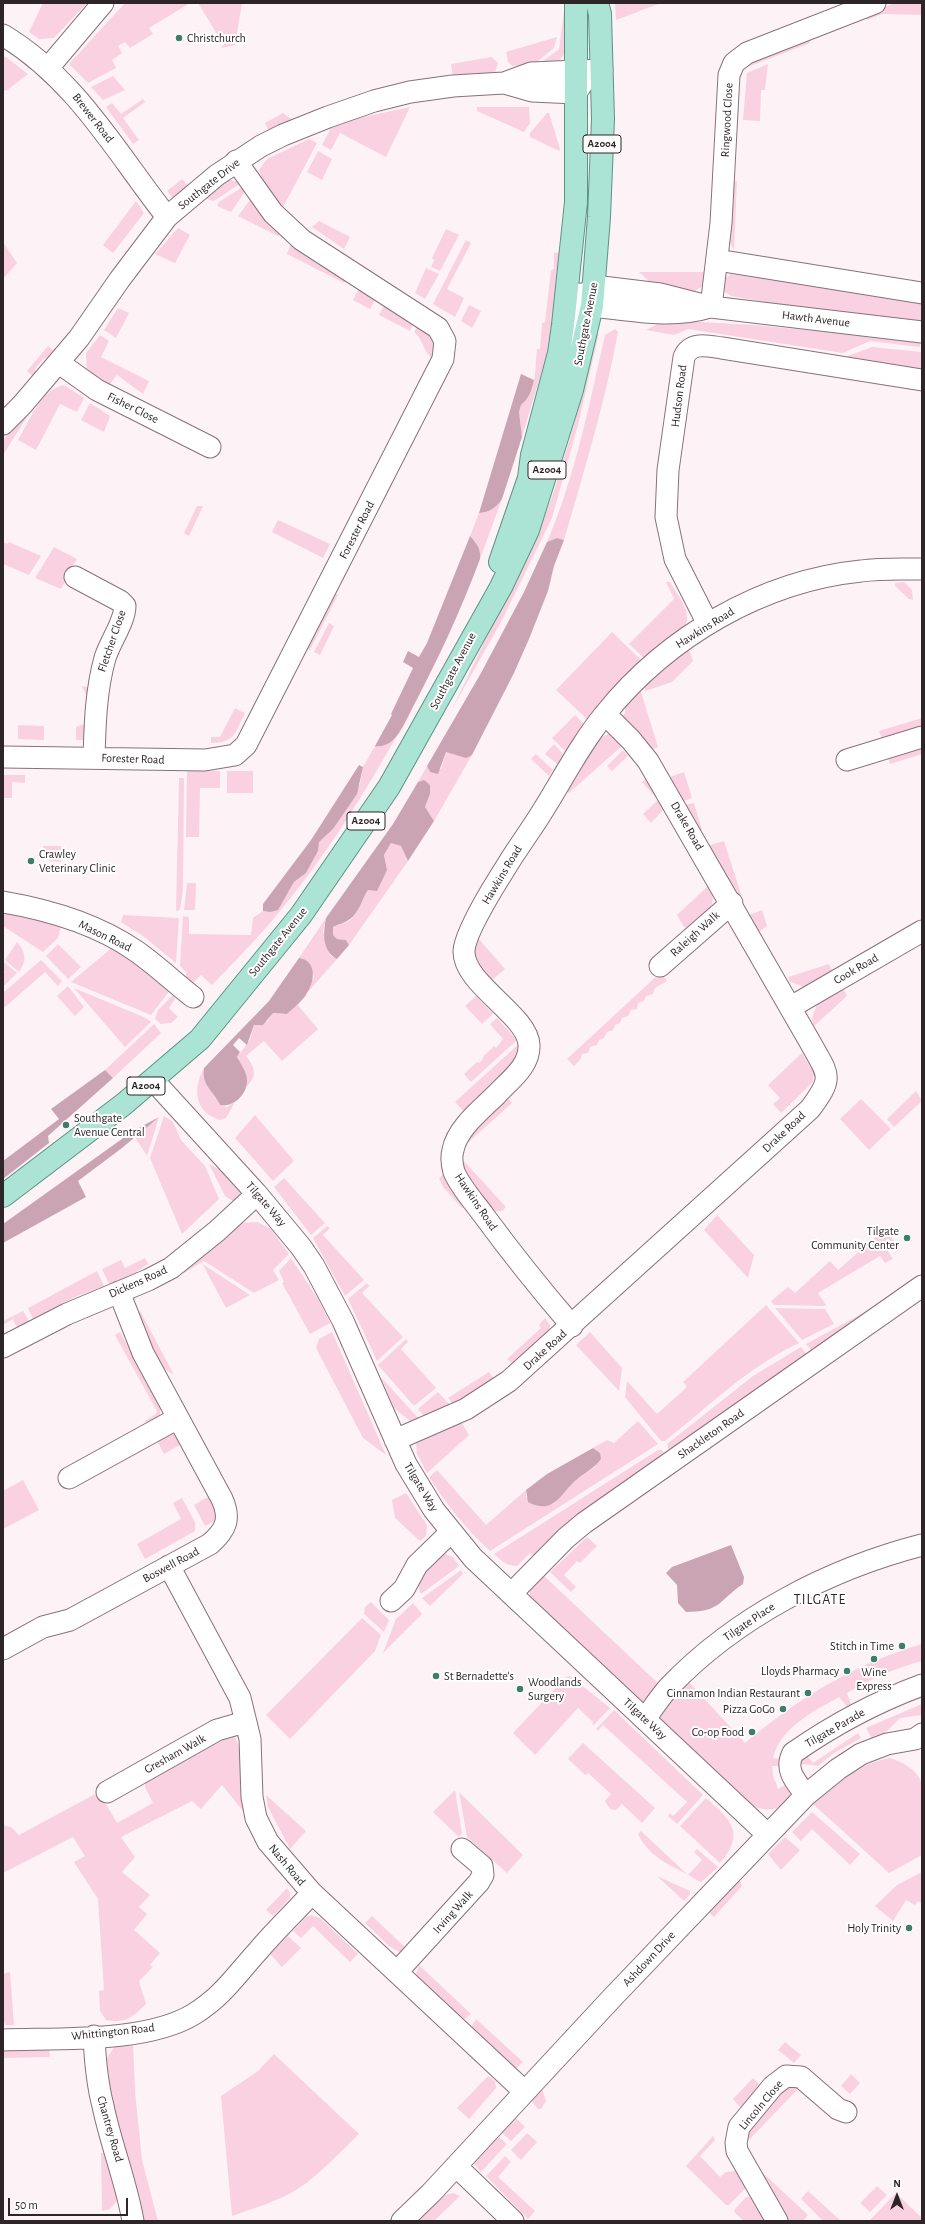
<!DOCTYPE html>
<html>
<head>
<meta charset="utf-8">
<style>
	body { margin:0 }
	#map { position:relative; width:925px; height:2224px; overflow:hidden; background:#fdf3f7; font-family:"Alegreya Sans",sans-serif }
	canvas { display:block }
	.frame { position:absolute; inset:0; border:4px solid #2e2528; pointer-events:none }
	.north { position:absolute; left:877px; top:2176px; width:40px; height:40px; -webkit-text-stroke:3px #fff; paint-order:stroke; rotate:0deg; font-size:11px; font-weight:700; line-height:16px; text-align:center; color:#2e2528 }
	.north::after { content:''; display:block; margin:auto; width:14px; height:18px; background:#2e2528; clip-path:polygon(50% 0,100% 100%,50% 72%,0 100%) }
	.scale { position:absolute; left:8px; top:2198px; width:120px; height:18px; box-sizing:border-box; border:2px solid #2e2528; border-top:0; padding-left:5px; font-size:12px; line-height:14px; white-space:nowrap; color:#2e2528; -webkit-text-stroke:3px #fff; paint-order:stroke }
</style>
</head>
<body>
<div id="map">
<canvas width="925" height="2224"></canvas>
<div class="frame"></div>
<div class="north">N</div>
<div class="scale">50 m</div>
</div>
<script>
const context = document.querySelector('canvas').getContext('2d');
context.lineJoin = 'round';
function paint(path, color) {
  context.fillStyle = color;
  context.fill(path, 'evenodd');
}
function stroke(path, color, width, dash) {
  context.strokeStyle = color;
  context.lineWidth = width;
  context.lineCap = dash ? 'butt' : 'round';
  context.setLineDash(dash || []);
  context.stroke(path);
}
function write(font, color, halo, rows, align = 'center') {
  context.font = font + ' "Alegreya Sans",sans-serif';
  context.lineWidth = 4;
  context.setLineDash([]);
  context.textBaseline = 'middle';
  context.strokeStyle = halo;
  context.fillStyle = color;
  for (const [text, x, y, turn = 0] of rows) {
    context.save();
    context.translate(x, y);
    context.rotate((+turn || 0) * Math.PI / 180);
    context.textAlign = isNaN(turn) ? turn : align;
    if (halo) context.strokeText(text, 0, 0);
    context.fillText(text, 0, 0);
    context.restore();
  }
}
paint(new Path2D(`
	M43 3H87L54 38 39 39 29 32Z
	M125 3H190L149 28 153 34 130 48 125 42 118 46 122 53 112 60 116 68 88 83 69 64Z
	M198 3H242L235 45 221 48 225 43 217 34Z
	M565 3H570L567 51 558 62 542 64 543 61 559 49Z
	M615 3H661L616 20Z
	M895 3H922V15L882 14 867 20 868 13Z
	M809 36 810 43 745 68 748 62Z
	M557 37 554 48 533 65 512 66 508 62 506 52Z
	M3 57H6L28 74 6 91 3 90Z
	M492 57 498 63 495 73 491 76 453 77 451 64Z
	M768 64 765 90H761L760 121 743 120 747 73Z
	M113 76 125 90 103 100 91 87Z
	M143 99 145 102 123 118 139 140 133 144 106 107 112 103 121 114Z
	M410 107 386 157 340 133 331 150 322 145 331 128 354 119Z
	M477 107H529L530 123 524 132 477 111Z
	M283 113 291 119V123L270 133 265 123Z
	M547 113H549L560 149 559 151 530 137V133Z
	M309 139 317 143 281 211 258 183 262 179 259 170 267 159Z
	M318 151 332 159 322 180 307 172Z
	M182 179 190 188 173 198 167 191Z
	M231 180 241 183 217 199 213 201 207 199 205 195 225 181Z
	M737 181 734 250 729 241 731 183Z
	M244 186 246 190 231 212 217 206 219 202Z
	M254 199 283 231 278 236 238 216 250 200Z
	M136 201 144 213 113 253 103 245Z
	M319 221 350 237 344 249 312 227Z
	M178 228 190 235 175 263 155 254Z
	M446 229 459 235 440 271 431 267 434 260 432 258Z
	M466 240 471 243 447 289 464 298 455 317 433 304Z
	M3 242 17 263 3 279Z
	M291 243 348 278 344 283 287 254Z
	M563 252 546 357 522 437 519 412 521 405C537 394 535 366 537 349H540L542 323 545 322 551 270 554 269V253Z
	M426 268 439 274 425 299 415 293Z
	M639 272H710L706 284 695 291 652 284Z
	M731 274 922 300V323L788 306 731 296 725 292V278Z
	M360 286 377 296 370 309 353 300Z
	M386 302 415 320 410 331 379 315Z
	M469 305 481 311 472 328 461 321Z
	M118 308 129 313 116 338 104 330Z
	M664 320 754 325 920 341V347L870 341 843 353 688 329 674 335 646 330Z
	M419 323 436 338 435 360C423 354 424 340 414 332Z
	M615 329 618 332C605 403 584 471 564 540L557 538 547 542C575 477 589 405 605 335Z
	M599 333 578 425 552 518 501 622 452 709 539 529 552 497 574 425 594 339Z
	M100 335 109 341 101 357 149 381 143 394 117 375 106 389 87 372 86 353Z
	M48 346 57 354 54 359 44 358 35 369 38 377 36 379 27 371Z
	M872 347 922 352V374L845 357Z
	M64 385 84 398 77 412 60 404 36 450 18 440C29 422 41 389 64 385Z
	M90 403 110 416 104 432 81 420Z
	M26 414 27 417 3 455V440Z
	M502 499 480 559C481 548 477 544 470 536L479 513C490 512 496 508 502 499Z
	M197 506H203L189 536 184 533Z
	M278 520 330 544 323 558 272 532Z
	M3 542 7 544 9 542 41 556 29 575 3 564Z
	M54 547 77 559 61 589 35 578Z
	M666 582H670C677 595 693 612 685 627L644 658 629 644 674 599Z
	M904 582 912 590 913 600 909 599 895 586V583Z
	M335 593 338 595 310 650 306 648Z
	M329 623 334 626 320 655 314 652Z
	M612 632 641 660 622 678 587 719 556 690Z
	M689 649 693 661 672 682 645 691V685Z
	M82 686 87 687 92 692 88 740H76V727L84 724 86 695Z
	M640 689 658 747 652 750 622 716 625 713V706Z
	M235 708 245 713C235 732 235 743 211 743V737H220Z
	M575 715 583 723V725L565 751 552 738Z
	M922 718V732L884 743 879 731Z
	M18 725 44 726V740L18 739Z
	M399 732C364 794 326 856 280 911 259 937 235 961 212 985L201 975 193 983 183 980 187 973 180 966 183 916 189 917V934L251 935 253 918 263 911 270 912 288 893 294 882 306 873 318 851V842L333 829 360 784 363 767 375 746C386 747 392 740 399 732Z
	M611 733 624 744 569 793 566 790 599 738Z
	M922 743V754L890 764 887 754Z
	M554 744 563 754 557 764 545 754Z
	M623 750 628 756 612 771 607 766Z
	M446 752 466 757 472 755 434 821 425 807 430 794 424 780 418 782 427 766 430 772 441 769Z
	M536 754 553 770 549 776 531 759Z
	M187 770 220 771V788H200L199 837H186Z
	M227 771H253V793H227Z
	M684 772 692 798 682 802 667 778Z
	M3 775H25V783L12 782V798H3Z
	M648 777 664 809 651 823 643 814 658 800 642 782Z
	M179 778H184L183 890 180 910 176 911Z
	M694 803 702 830 698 831 684 805Z
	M724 841 741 894 735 896 706 846Z
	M391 843 401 845 408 861 349 945 346 940 337 939 333 935V927L349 921 355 915 368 890 387 870 384 855Z
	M43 846H61V862L50 861 46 858Z
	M187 883H196L195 910H184Z
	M709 885C720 908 704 915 688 928L684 927 677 915Z
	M3 909 44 917 61 927 58 938 43 952 3 926Z
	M762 910 767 926 757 933 747 916Z
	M123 915 179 918 176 963 143 936 121 922Z
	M326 918 323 931 331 956 337 959 308 992 314 976 299 958Z
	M477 937 505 969 492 980 474 956Z
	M17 942C26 952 27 961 19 972L5 960Z
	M58 944 81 967 68 979 46 956Z
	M114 946 171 989 151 1015 71 982Z
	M41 960 62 981 58 986 45 972 4 1008 3 993Z
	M4 962 17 973 3 987V974L5 972 3 970Z
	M829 964 832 970 803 987 789 981 788 977Z
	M660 973 667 981 655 988 653 994 646 996 644 1001 638 1003 637 1009 631 1010 628 1016 622 1018 620 1023 615 1025 613 1030 607 1032 604 1038 599 1040 597 1045 590 1047 588 1053 582 1054 580 1060 574 1066 567 1059Z
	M68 986 84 1007 75 1016 57 996Z
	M74 988 146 1018 151 1022 125 1047Z
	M844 990 847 996 814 1026 812 1019 817 1004Z
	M172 996H174L175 999 169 1008 178 1017 171 1023 161 1024 155 1019 158 1010Z
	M476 996 493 1014 482 1024 465 1006Z
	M297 1004 318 1029 282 1061 264 1041 246 1056C256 1068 257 1077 246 1087L247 1079 237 1057 250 1040 254 1025 268 1021 272 1013 287 1014Z
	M497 1018 517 1040 471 1082 464 1074 477 1062 479 1063 483 1059 482 1058 494 1046 496 1048 503 1039 490 1024Z
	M154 1024 161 1033 113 1078 105 1070Z
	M522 1041 521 1057 467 1115 455 1102Z
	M802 1053 814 1074 813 1082 781 1113 773 1104 780 1098 768 1085Z
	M204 1068C201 1086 214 1091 220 1105L227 1107 235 1102 226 1118 220 1120C195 1113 192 1089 204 1068Z
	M916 1091 922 1101 894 1127 887 1119Z
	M504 1094 512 1103 462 1148 464 1138Z
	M861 1099 891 1129 869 1150 840 1119Z
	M255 1115 294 1161 273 1181 235 1138Z
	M164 1116 173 1122 181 1140 205 1166 219 1199 182 1234 150 1158Z
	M159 1117 147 1156 134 1136Z
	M462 1159 506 1207 502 1211H490L463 1174Z
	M209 1164C225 1172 247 1183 238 1204L225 1196Z
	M448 1171 467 1203 462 1208 443 1187 439 1178Z
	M284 1178 325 1223 311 1235 274 1187Z
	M717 1215 754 1255 748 1278 704 1230Z
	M257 1222 270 1228 289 1254 273 1270 279 1280 254 1293 204 1261 184 1273 183 1270 237 1226 243 1223Z
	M327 1226 330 1228 323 1235 364 1280 345 1296 313 1238Z
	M885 1229 896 1244 887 1250 893 1259 885 1263 880 1256 818 1293 826 1305 825 1306 774 1305 771 1301 788 1287 795 1293 830 1261 838 1270Z
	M145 1258 148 1264 136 1272 138 1275 109 1284 102 1269 121 1260 125 1268Z
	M291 1258 318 1299 330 1323 310 1334 282 1283 284 1282 279 1271Z
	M203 1265H204L250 1295 226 1308Z
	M97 1271 104 1286 75 1297 33 1319 28 1308Z
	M367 1283 369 1286 362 1293 403 1337 377 1361 348 1299Z
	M766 1305 799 1343C748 1367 708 1407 665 1441H661L625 1397 627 1381 657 1414 687 1387 683 1382Z
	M874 1307 813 1353 806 1344Z
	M775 1308 825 1309 834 1324 802 1340Z
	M23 1311 29 1321 17 1328 13 1319 3 1325V1321Z
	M140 1311 174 1375 159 1365 137 1313Z
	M545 1318 550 1325 549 1333 513 1364 507 1359 541 1328 539 1325Z
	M120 1332 160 1404V1417L148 1425 145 1421 156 1414 157 1411 115 1335Z
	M332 1332 386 1455 363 1438 316 1348 319 1339Z
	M590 1332 622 1368 619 1391 576 1345Z
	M406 1339 408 1342 401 1349 436 1388 414 1406 378 1365Z
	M801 1347 808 1356 669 1451 667 1444 753 1376Z
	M489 1372 494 1379 453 1404 448 1398Z
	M381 1377 420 1420 410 1421 394 1408Z
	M438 1392 451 1406 425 1417 418 1409Z
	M460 1420 469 1435 427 1473 417 1454 416 1442Z
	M638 1421 658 1444 490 1551C465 1528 447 1505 429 1477L437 1470 486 1525 526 1490V1497L553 1504 576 1480 595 1467 600 1453 593 1448 607 1440 614 1443Z
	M176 1432 185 1442 164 1454 155 1436Z
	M658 1450H662L666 1456 535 1557 530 1553 517 1566C507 1566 501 1561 494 1554Z
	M23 1480 39 1510 3 1529V1491Z
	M406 1493 427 1525 426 1536 420 1541 395 1518 392 1500Z
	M211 1495 218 1519 205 1526 194 1505Z
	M182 1498 195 1522V1531L145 1559 137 1544 181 1519 173 1503Z
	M587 1537 597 1546 580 1563 577 1561 564 1575 576 1587 571 1592 550 1572Z
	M443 1553 453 1557 459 1566 421 1594C412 1576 432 1565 443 1553Z
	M461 1570 463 1574 430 1606 422 1598Z
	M542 1574 661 1686 651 1701 644 1702 638 1700 532 1602 528 1587Z
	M371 1602 389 1620 384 1632 364 1614 365 1607Z
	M413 1603 422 1614 383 1653 396 1619Z
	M362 1618 381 1635 375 1651 290 1739 266 1715Z
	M922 1644V1661C896 1668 870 1679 847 1693L851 1704 847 1707 839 1697C814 1711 780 1728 773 1758L783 1759V1766H772L774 1781 775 1780 778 1789 787 1784 791 1790C789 1813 762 1813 748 1803L660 1719V1709L688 1681 745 1743C797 1699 856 1663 922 1644Z
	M570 1676 610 1708 594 1725 592 1724 593 1722 578 1708 535 1755 513 1733 566 1677Z
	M922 1704V1715L900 1718 885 1733 872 1739 866 1728Z
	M614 1710 703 1795 677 1824 668 1816 670 1813 673 1816 687 1802 603 1725 598 1731 596 1729Z
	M223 1733 234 1735C244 1752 238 1772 241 1791 242 1800 245 1808 247 1816L222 1785 201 1809 192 1801 121 1837 135 1857 122 1872 150 1895 139 1907 147 1914 134 1930 160 1953 150 1965 153 1967 139 1981 146 2004C133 2017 125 2024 106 2020L100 2011 99 1991 104 1990 98 1899 74 1862 85 1856 73 1837 3 1873V1825L11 1827 19 1835 99 1792 117 1823 153 1803 145 1787V1780Z
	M858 1733 861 1738 834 1753 818 1766 797 1763 804 1752 813 1763Z
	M583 1743 655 1808 642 1823 622 1804 616 1810 610 1809 605 1801 611 1794 588 1773 585 1775 568 1759Z
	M890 1758C902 1762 919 1770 922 1785 925 1802 922 1836 922 1855L889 1873 813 1804C835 1786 861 1762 890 1758Z
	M455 1790 462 1833 459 1837 433 1812Z
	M459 1792 523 1855 507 1873 467 1837Z
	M266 1795 306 1831 290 1849 268 1807Z
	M706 1798C731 1820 746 1833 720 1863L680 1826Z
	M812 1812 860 1854 850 1865 812 1829 801 1841 792 1832Z
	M641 1831 688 1875 702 1860 694 1852 697 1849 718 1867 701 1882C696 1880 692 1877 687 1874 667 1864 649 1856 638 1834Z
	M785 1837 800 1850 781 1870 768 1854Z
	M922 1872V1904L918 1901 915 1905 906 1900 893 1921 875 1906 897 1885Z
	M657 1876 690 1891V1894L684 1901Z
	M739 1878 742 1886 714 1917 708 1912Z
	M287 1888 290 1893V1898L273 1916 266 1910Z
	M311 1915 320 1918 358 1954 350 1962 313 1926 301 1938 293 1931 306 1917Z
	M372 1916 408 1950 401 1953 389 1946 365 1923Z
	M288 1936 301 1948 282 1967 270 1954Z
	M419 1965 471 2014 461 2022 415 1977Z
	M10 1972 14 2025H5L3 2017V1974Z
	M476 2019 523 2062 513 2071 470 2029Z
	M785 2042 801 2055 794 2063 778 2050Z
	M133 2043 135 2091 142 2160 158 2221H139L113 2121 106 2059 116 2045Z
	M49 2048 50 2057 3 2058V2050Z
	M274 2054 359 2134C341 2151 325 2169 305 2184 284 2200 256 2207 232 2216L221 2096 258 2071Z
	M851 2074 860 2083 850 2094 841 2086Z
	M488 2076 495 2081 496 2088 469 2119 457 2108Z
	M753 2078 761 2086 745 2105 740 2107 733 2099Z
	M789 2085 793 2086 798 2089 745 2144 744 2133Z
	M541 2086 546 2101 541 2109H538L530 2099Z
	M514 2116 525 2127 511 2141 501 2132Z
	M527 2133 537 2142 521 2160 511 2150Z
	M713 2136 715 2140 700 2156 720 2177 726 2172 737 2171 748 2186 729 2205H726L686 2166Z
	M499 2137 507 2144 481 2172 474 2164 478 2156Z
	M101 2153H105L118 2200 110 2209 102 2211Z
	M505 2156 511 2162 498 2177 535 2211 528 2219 486 2176Z
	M748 2159 808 2215 803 2221H785Z
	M877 2186 887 2195 870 2212 860 2203Z
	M808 2191 841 2221H823L801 2199Z
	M453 2193 460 2196 434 2221H416L441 2196Z
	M896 2193 922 2218 921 2221H869Z
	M746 2197H752L769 2221H744L734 2212 735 2209Z`), '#f9d1e1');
paint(new Path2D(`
	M521 374 534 380C532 390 529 399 521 405L519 412 522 437 502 499C496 508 490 512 479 513Z
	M470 536C477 544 481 548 480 559 461 610 439 657 414 705 408 716 402 732 392 741 387 745 381 747 375 746L392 715 391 714 413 668 403 662 408 651 419 657 427 643Z
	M557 538 564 540 554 566 548 591 529 639 514 673 472 755 466 758 446 752 438 774 430 772 427 766 481 673 524 592 547 542Z
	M359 765 363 767 357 794 333 829 319 842 318 851 306 873 294 882 278 910 270 912 263 911V904L311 840Z
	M424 780 430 785V794L425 807 434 821 408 861 401 846 391 843 384 855 387 870 377 891 368 890C362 899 359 913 350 919 345 923 339 924 333 927V935L337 939 346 940 349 945 337 959C322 951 323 933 326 918L393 824 418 782Z
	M299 958C317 961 315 981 307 993 303 1001 294 1007 287 1014L273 1013 263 1025H254L247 1045 239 1038 233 1045 240 1052 237 1057C241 1064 247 1073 247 1080 248 1094 233 1108 220 1105 214 1091 201 1086 204 1068L269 1001Z
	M105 1070 113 1078 48 1136 49 1143 3 1179V1161L59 1119 51 1109Z
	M159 1117 122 1148 78 1181 86 1197 3 1243V1224L133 1131Z
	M593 1448 600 1453 601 1459C594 1469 584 1473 575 1481 559 1496 553 1515 528 1502L526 1490 547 1474Z
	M731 1545 744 1577 743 1584C718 1601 721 1612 686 1612L678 1603 677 1585 666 1573 672 1567Z`), '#cba4b4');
const minor = new Path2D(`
	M3 35C76 79 116 152 167 217
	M48 68 103 3
	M504 83 532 91 576 93 585 79
	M717 260 922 293
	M580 294 592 306C631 310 671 319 710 307
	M711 307 721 223 729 75 734 63 747 53 875 3
	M569 353C576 325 572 308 594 286L660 294 711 307 922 332
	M59 363 97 390 210 447
	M3 424 22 405 79 338 120 279 167 217 217 175 261 146 283 135 328 117 374 101 410 92 453 86 504 83 531 73 602 70
	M75 577 120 601 125 606C125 621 110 642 105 658 96 690 95 723 94 758
	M708 624 675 559 666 517 668 470 684 357C691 341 708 346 722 348L922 380
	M3 757 205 760 235 755 246 745 443 359 445 341 438 328 302 240 273 213 236 161
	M847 760 922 737
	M3 902C50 910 97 924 136 951 156 965 174 982 193 997
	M660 966 732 903
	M791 1007 922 931
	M153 1080 257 1194 301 1247 314 1266 343 1321 406 1464 434 1510 473 1558 767 1834
	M572 1326C542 1291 513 1255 485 1217 475 1203 461 1188 454 1172 452 1165 451 1157 453 1150 457 1128 482 1109 497 1094 510 1080 530 1066 529 1045 528 1015 463 984 464 951 465 927 517 849 533 826 558 789 577 748 605 714 667 637 762 581 861 571 881 568 902 569 922 569
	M3 1347 67 1314 148 1280 171 1268 217 1231 257 1194
	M395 1440 466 1409 509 1381 810 1109C835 1076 828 1075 810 1042L648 761 631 740 605 714
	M69 1478 178 1418
	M169 1566 240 1698 250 1739 252 1797 256 1818 268 1842 312 1893 524 2091
	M511 1594 566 1538 584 1523 922 1286
	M391 1601 404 1589 417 1565 451 1532
	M3 1649 43 1627 70 1620 210 1544C226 1530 231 1519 222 1499L143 1353 119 1292
	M645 1719C653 1708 660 1697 669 1687 736 1617 829 1569 922 1545
	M107 1792 217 1730 245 1722
	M806 1795C796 1782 784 1770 793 1753 833 1725 876 1702 922 1685
	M397 1972 479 1882 483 1875 482 1866 462 1849
	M94 2036C95 2060 97 2083 103 2106 111 2145 126 2181 133 2221
	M3 2040C58 2038 147 2043 194 2014 223 1996 236 1975 258 1951 275 1931 294 1913 312 1893
	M456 2166 513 2221
	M402 2221 431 2193 611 1999 806 1795 838 1769 861 1754 887 1744 915 1739 922 1734
	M777 2221 737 2151 736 2143 739 2127 773 2086 786 2076 801 2077 838 2109 846 2112`);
const major = new Path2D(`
	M500 562 529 478 532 455 559 353 563 325 576 202V3
	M3 1196 124 1104 200 1039 301 915 389 787 501 587 528 530 572 390 592 306 599 217 603 119 600 14 597 3`);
stroke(minor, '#88717a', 23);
stroke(major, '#5b9485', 24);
stroke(minor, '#fff', 21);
stroke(major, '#abe3d4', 22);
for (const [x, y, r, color] of [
	[179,38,4,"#3d7d6c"],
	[31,861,4,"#3d7d6c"],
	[66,1125,4,"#3d7d6c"],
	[907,1238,4,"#3d7d6c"],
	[902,1646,4,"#3d7d6c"],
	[874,1659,4,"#3d7d6c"],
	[847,1671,4,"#3d7d6c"],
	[436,1676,4,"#3d7d6c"],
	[520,1689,4,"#3d7d6c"],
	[808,1693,4,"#3d7d6c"],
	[783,1709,4,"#3d7d6c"],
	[752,1732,4,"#3d7d6c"],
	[909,1928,4,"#3d7d6c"]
]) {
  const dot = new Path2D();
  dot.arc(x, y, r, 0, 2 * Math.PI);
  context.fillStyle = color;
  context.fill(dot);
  stroke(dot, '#fff', 1.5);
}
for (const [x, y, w] of [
	[602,144,38],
	[547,470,38],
	[366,821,38],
	[146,1086,38]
]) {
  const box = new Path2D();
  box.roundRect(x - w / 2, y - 9, w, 18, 3);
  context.fillStyle = '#fff';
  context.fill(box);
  stroke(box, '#2e2528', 1);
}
write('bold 11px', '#2e2528', null, [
	["A2004",602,144],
	["A2004",547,470],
	["A2004",366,821],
	["A2004",146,1086]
]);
write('12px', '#2e2528', '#fff', [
	["Christchurch",187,38,"left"],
	["Crawley",39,854,"left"],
	["Veterinary Clinic",39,868,"left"],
	["Southgate",74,1118,"left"],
	["Avenue Central",74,1132,"left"],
	["Tilgate",899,1231],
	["Community Center",899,1245],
	["Stitch in Time",894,1646],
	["Lloyds Pharmacy",839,1671],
	["Wine",874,1672,"center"],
	["Express",874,1686,"center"],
	["St Bernadette's",444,1676,"left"],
	["Woodlands",528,1682,"left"],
	["Surgery",528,1696,"left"],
	["Cinnamon Indian Restaurant",800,1693],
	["Pizza GoGo",775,1709],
	["Co-op Food",744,1732],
	["Holy Trinity",901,1928]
], 'right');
write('12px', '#2e2528', '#fff', [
	["Brewer Road",93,118,52],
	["Ringwood Close",727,120,-87],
	["Southgate Drive",209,184,-38],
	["Hawth Avenue",816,319,7],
	["Southgate Avenue",586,324,-79],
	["Hudson Road",679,396,-83],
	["Fisher Close",133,408,26],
	["Forester Road",357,530,-63],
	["Hawkins Road",705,628,-32],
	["Fletcher Close",112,641,-71],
	["Southgate Avenue",453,671,-62],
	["Forester Road",133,759,2],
	["Drake Road",687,826,60],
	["Hawkins Road",502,875,-59],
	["Raleigh Walk",695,934,-42],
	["Mason Road",105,936,26],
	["Southgate Avenue",278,942,-51],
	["Cook Road",856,969,-30],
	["Drake Road",784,1132,-43],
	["Hawkins Road",476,1202,56],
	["Tilgate Way",266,1204,49],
	["Dickens Road",138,1282,-24],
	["Drake Road",545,1350,-42],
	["Shackleton Road",711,1434,-35],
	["Tilgate Way",421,1487,59],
	["Boswell Road",171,1565,-28],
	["Tilgate Place",749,1622,-34],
	["Tilgate Way",645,1719,43],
	["Tilgate Parade",835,1728,-30],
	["Gresham Walk",175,1754,-29],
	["Nash Road",287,1865,50],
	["Irving Walk",453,1912,-48],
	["Ashdown Drive",649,1959,-47],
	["Whittington Road",113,2032,-6],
	["Lincoln Close",761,2105,-50],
	["Chantrey Road",110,2129,74]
]);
context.letterSpacing = '1px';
write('14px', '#2e2528', '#fff', [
	["TILGATE",820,1600]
]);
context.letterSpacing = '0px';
</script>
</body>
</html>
